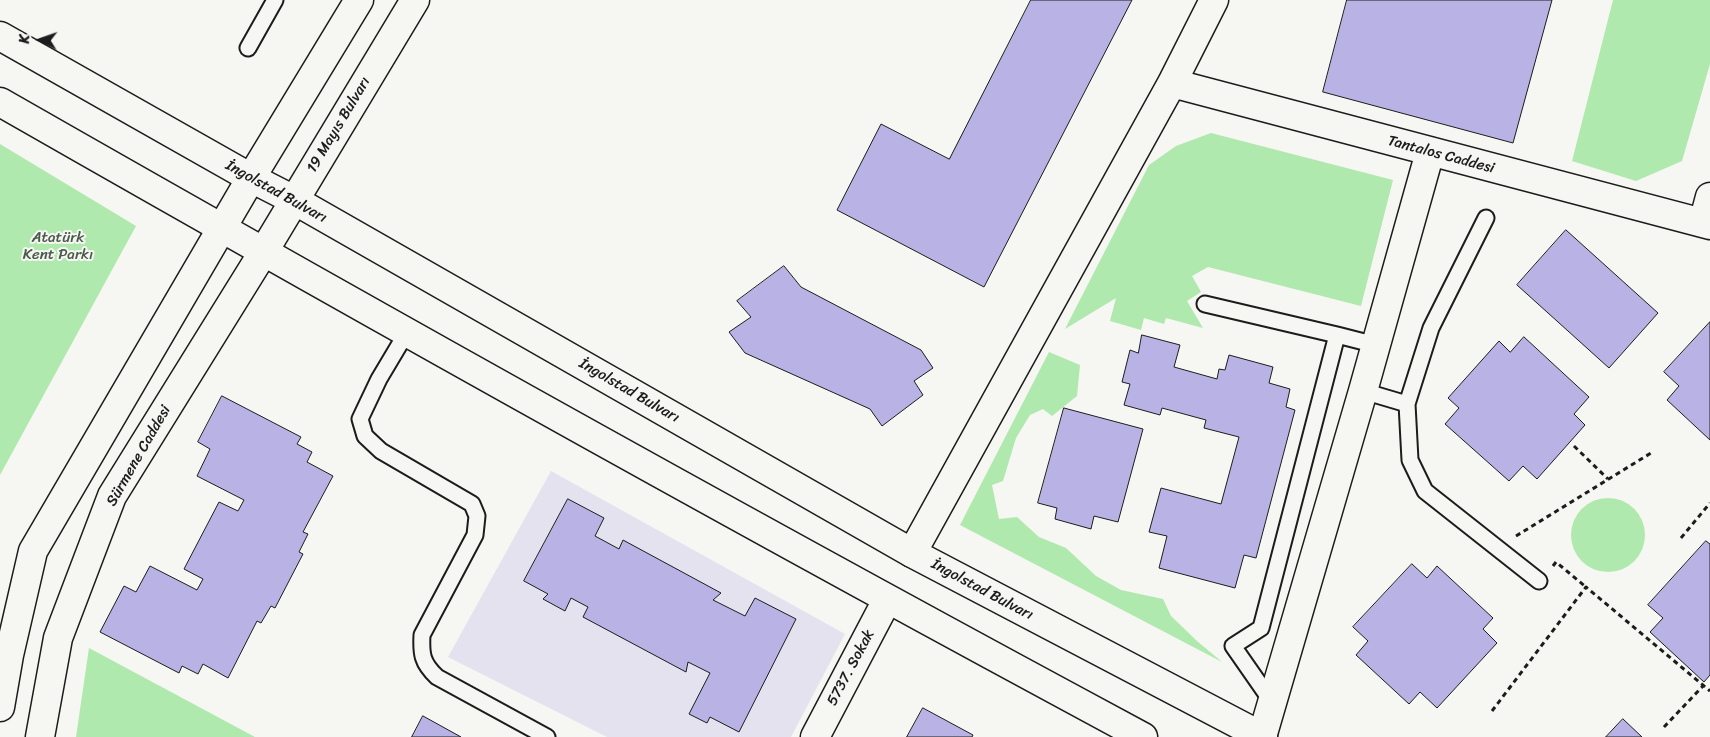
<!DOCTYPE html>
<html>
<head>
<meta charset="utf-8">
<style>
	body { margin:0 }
	#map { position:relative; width:1710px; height:737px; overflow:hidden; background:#f6f6f2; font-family:Sriracha,sans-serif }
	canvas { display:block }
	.north { position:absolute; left:15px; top:15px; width:50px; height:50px; -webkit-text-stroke:4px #f6f6f2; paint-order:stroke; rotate:273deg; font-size:14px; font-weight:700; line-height:20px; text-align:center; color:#1c1c1c }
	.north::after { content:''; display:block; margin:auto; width:18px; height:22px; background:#1c1c1c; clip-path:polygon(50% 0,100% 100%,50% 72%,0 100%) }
</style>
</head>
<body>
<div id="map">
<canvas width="1710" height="737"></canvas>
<div class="north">K</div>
</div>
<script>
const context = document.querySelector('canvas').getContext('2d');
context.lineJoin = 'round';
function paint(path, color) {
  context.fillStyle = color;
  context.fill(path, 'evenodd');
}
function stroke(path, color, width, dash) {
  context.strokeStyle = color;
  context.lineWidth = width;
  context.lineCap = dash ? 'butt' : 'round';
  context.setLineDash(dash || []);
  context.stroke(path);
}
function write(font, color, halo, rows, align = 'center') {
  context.font = font + ' Sriracha,sans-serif';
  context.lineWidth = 4;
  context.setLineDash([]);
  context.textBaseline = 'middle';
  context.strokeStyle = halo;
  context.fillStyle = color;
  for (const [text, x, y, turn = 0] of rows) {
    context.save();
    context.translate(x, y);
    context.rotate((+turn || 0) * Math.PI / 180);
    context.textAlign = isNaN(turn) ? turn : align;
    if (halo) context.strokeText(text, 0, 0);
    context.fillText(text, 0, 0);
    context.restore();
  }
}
paint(new Path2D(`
	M551 471 845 634 791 737H607L448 657Z`), '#e4e2ee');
paint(new Path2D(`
	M1613 0H1710V64L1682 161 1636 181 1572 161Z
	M1211 133 1393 180 1361 306 1208 267 1192 276 1201 292 1187 301 1203 328 1166 318 1164 324 1144 318 1141 330 1110 321 1116 298 1065 329 1149 165 1176 146Z
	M0 144 136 226 0 475Z
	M1049 352 1080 365 1077 396 1052 416 1043 409 1030 415 1016 438 1003 481 992 485 999 519 1017 517 1039 537 1066 548 1096 576 1121 590 1163 599 1171 616 1197 641 1222 662 960 525Z
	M1571 535a37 37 0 1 1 74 0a37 37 0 1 1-74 0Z
	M89 648 255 737H76Z`), '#b0e9ad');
const building = new Path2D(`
	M1031 0H1132L984 287 837 210 881 124 949 159Z
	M1347 0H1552L1513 143 1323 92Z
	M1566 230 1658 313 1609 368 1517 285Z
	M784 266 801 287 921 350 933 368 914 381 923 395 882 426 870 409 745 353 729 332 751 317 737 301Z
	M1710 322V440L1667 400 1679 386 1664 372Z
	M1142 335 1180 345 1174 367 1217 379 1219 369 1225 370 1229 355 1273 367 1269 383 1290 389 1286 407 1295 410 1256 558 1244 555 1235 588 1159 568 1167 536 1149 532 1161 488 1221 504 1239 437 1204 428 1206 420 1162 408 1160 415 1124 405 1130 384 1122 382 1130 350 1138 353Z
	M1524 337 1589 397 1574 414 1585 425 1537 479 1523 466 1509 481 1445 424 1459 408 1448 398 1499 341 1510 352Z
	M222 396 301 437 297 444 312 452 307 462 333 476 303 532 308 534 299 552 303 554 275 608 271 606 261 623 257 621 228 678 203 664 198 674 182 666 179 673 100 632 124 586 136 592 150 566 197 590 203 579 184 569 219 502 238 511 244 500 197 476 210 449 198 442Z
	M1064 408 1143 429 1118 522 1094 516 1091 529 1055 519 1057 508 1038 503Z
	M568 499 604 518 595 536 619 549 623 540 721 593 713 600 745 616 755 598 796 619 739 732 710 717 707 723 689 714 710 673 688 662 686 672 583 617 588 607 571 598 565 611 543 599 548 594 524 581Z
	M1706 541 1710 544V675L1704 682 1650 632 1663 618 1648 605Z
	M1412 564 1427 578 1437 566 1493 618 1483 629 1497 643 1437 708 1420 692 1409 704 1356 655 1368 641 1353 627Z
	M923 708 973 735 972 737H907Z
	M423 716 461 737H412Z
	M1623 719 1642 737H1606Z`);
paint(building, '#b9b3e5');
stroke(building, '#1c1c1c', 1);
const lane = new Path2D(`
	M248 48 275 0
	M1205 304 1337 335 1261 628 1233 646 1272 702
	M407 332 379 379 360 419 365 436 381 451 472 504 477 516 475 535 422 635C421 654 422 663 437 677L547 737
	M1337 335 1376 345
	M1363 391 1407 404 1410 460 1425 491 1539 581
	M1407 404 1431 328 1486 218`);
const street = new Path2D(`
	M1172 83 1710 225
	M1703 223 1710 197
	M912 553 1172 83 1214 0
	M815 737 887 600
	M1262 737 1363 391 1430 152`);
const secondary = new Path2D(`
	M0 707 9 655 33 551 251 178 359 0
	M40 737 58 638 112 496 264 251 415 0`);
const primary = new Path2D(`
	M0 36 251 178 294 200 912 553 1263 737
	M0 102C378 318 759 531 1143 737`);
stroke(lane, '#1c1c1c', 19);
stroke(street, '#1c1c1c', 31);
stroke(secondary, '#1c1c1c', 31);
stroke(primary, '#1c1c1c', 31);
stroke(new Path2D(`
	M1574 446 1608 479
	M1516 536 1651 453
	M1681 538 1710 503
	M1553 566 1556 562 1586 587
	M1492 711 1586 587 1710 691
	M1664 727 1703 686`), '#1c1c1c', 3, [5, 4]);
stroke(lane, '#f6f6f2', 15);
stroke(street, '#f6f6f2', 28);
stroke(secondary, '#f6f6f2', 28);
stroke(primary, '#f6f6f2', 28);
write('15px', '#1c1c1c', '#f6f6f2', [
	["19 Mayıs Bulvarı",339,125,-59],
	["Tantalos Caddesi",1441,155,15],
	["İngolstad Bulvarı",276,192,29],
	["İngolstad Bulvarı",629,391,30],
	["Sürmene Caddesi",139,456,-60],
	["İngolstad Bulvarı",982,590,28],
	["5737. Sokak",851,668,-62]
]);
write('15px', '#485a48', '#f6f6f2', [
	["Atatürk",58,238],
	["Kent Parkı",58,255]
]);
</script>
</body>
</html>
